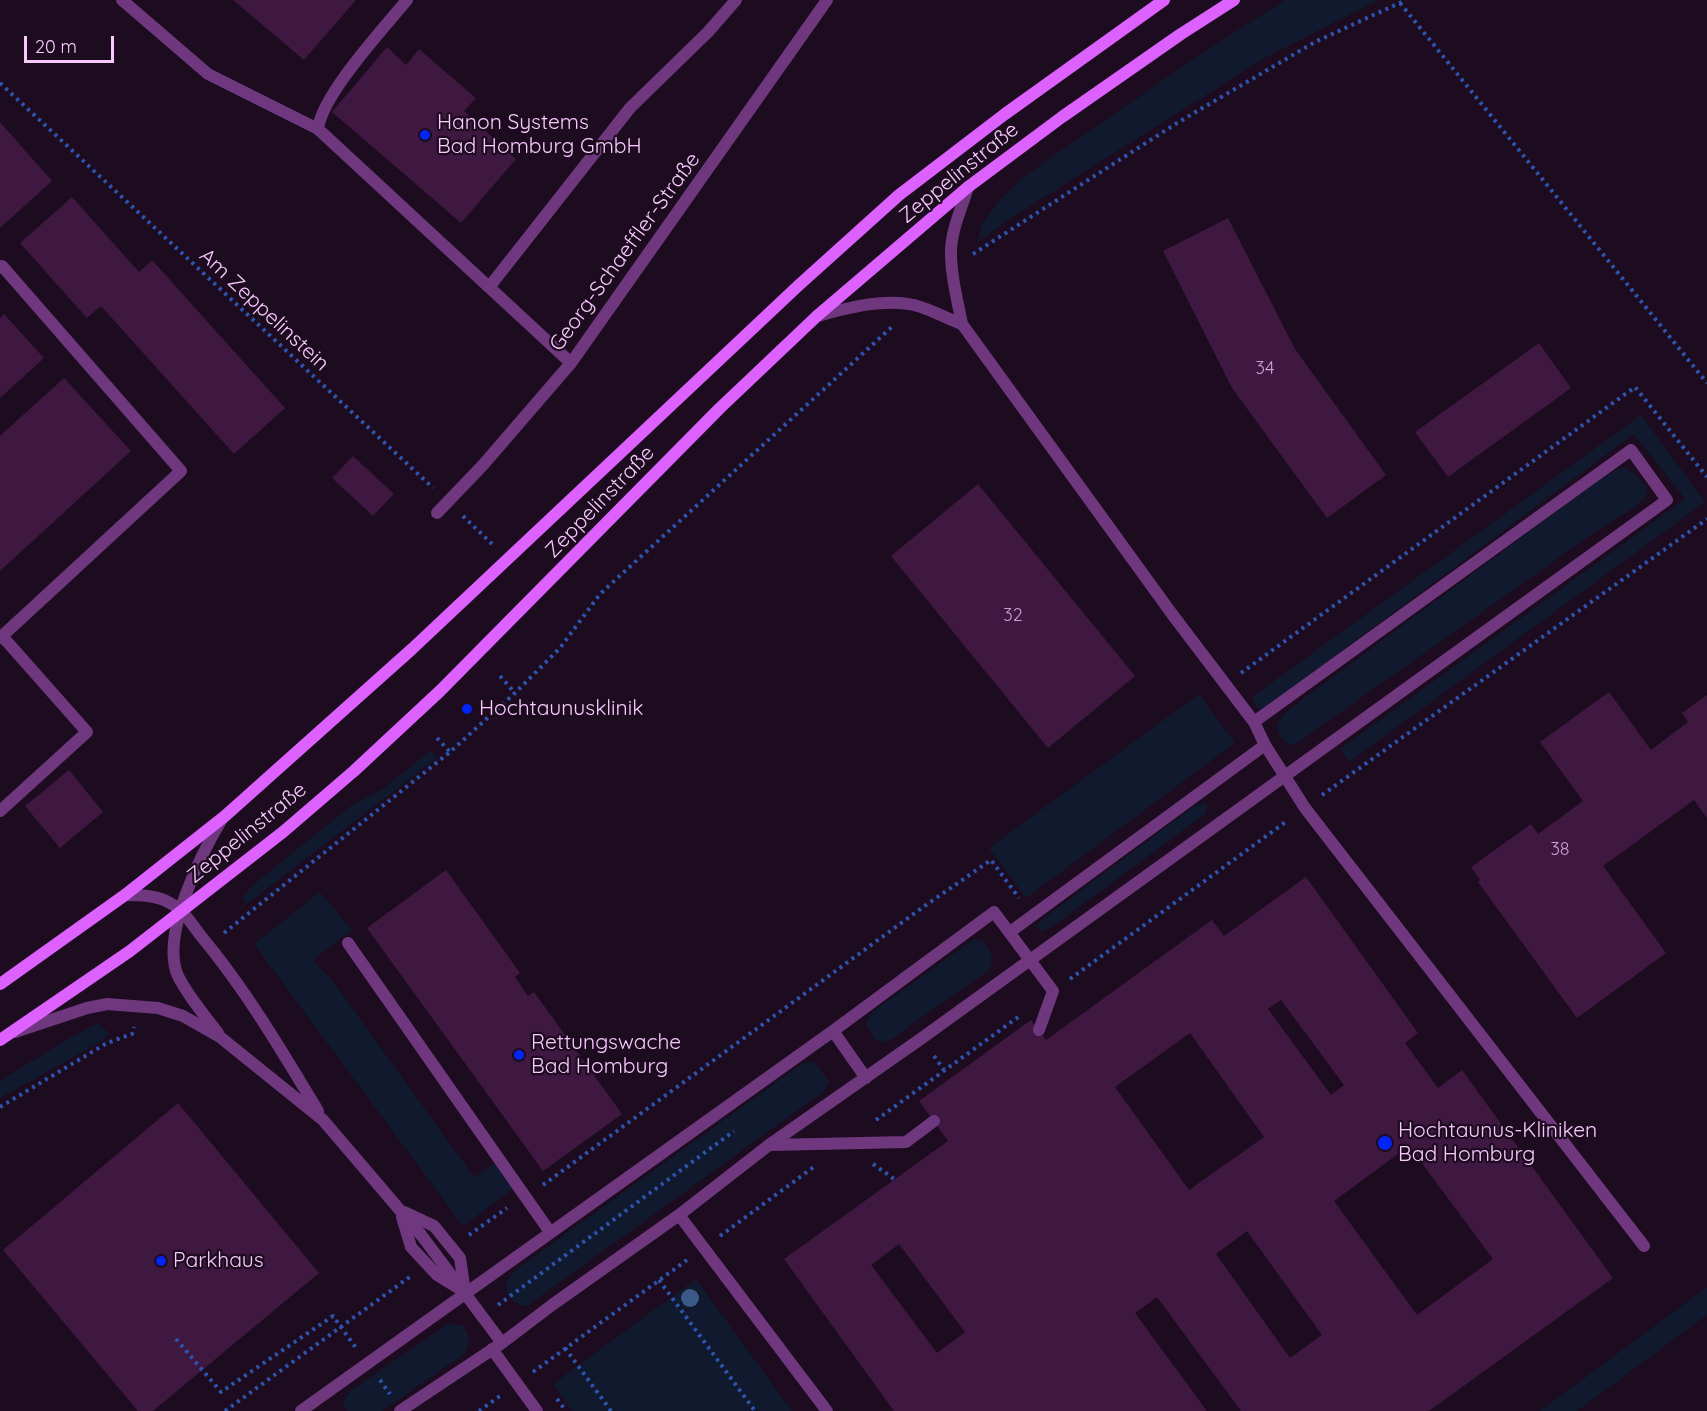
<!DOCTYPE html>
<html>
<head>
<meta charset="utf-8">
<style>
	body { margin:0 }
	#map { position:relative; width:1707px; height:1411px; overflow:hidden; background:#1d0c1f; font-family:Quicksand,sans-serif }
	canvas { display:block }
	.scale { position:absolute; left:24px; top:36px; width:90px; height:27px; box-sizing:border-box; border:3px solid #f8caff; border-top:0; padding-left:8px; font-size:18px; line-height:21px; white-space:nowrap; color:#f8caff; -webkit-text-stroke:4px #1d0c1f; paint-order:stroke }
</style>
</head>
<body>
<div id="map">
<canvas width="1707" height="1411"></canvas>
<div class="scale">20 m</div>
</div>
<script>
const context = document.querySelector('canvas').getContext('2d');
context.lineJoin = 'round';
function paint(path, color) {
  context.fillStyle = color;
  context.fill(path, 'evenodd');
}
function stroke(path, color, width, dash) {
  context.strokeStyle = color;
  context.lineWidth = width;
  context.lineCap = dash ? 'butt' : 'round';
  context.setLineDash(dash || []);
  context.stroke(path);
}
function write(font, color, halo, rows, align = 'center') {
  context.font = font + ' Quicksand,sans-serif';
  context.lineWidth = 4.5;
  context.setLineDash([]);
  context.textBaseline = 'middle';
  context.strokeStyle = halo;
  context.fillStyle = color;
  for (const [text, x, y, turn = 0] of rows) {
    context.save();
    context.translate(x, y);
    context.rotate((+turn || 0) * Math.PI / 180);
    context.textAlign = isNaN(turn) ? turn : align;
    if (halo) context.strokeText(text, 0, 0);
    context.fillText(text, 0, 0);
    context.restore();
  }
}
paint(new Path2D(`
	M1285 0H1378L1263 59 1008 220 978 242 982 224 999 201 1026 175 1195 58Z
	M1641 415 1705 502 1349 762 1340 749 1685 499 1634 434 1262 710 1257 708 1252 697Z
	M1624 467 1633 472 1647 487 1646 496 1635 507 1598 530 1293 746C1283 741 1277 736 1277 724L1285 713 1307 696 1579 495 1615 470Z
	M1199 694 1235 743 1026 898 989 848Z
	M431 750 437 758 246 905 242 897 253 885 349 807 384 788Z
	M1204 802 1208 806 1205 814 1052 927 1041 932 1036 926 1044 918 1194 806Z
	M320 892 352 930 313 960 332 980 474 1177 494 1164 514 1188 463 1226 254 944Z
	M974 939 983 941C991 952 996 958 988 971L912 1024 895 1038 884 1042 875 1040 866 1023 872 1012Z
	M98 1023 109 1033 102 1041 0 1098V1081L66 1040Z
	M809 1062 815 1063 829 1081 823 1092 527 1306C514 1306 502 1293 508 1280 511 1274 517 1269 522 1265L803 1063Z
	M696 1279 792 1411H572L553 1384Z
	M1707 1287V1315L1577 1411H1540Z
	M448 1324 463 1326C471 1338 471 1342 463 1355L382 1411H348L343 1405 345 1398 350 1391Z`), '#10192d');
paint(new Path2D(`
	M233 0H356L304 60Z
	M387 47 406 65 419 49 476 98 464 111 516 159 461 223 332 112Z
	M0 122 52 181 0 228Z
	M72 197 139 272 152 260 285 408 234 454 101 306 87 318 20 243Z
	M1228 218 1295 349 1386 475 1327 518 1232 388 1163 251Z
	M4 314 44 358 0 398V318Z
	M1539 343 1571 388 1448 477 1415 432Z
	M64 378 131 451 0 571V436Z
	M353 456 394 494 373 516 332 478Z
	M978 484 1135 676 1048 748 891 556Z
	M1609 692 1651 750 1688 722 1682 713 1707 695V818L1694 800 1603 866 1666 953 1577 1018 1478 882 1480 880 1471 867 1531 824 1538 834 1583 801 1540 742Z
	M69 770 103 812 60 848 25 806Z
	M446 870 520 973 515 977 528 996 534 992 622 1114 543 1171 367 928Z
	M1306 877 1418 1033 1405 1043 1438 1088 1462 1070 1613 1278 1429 1411H1241L1157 1297 1135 1313 1207 1411H894L784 1259 948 1141 919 1101 1031 1020 1046 1040 1212 920 1224 936ZM1281 1000 1344 1085 1331 1095 1268 1009ZM1190 1033 1264 1137 1189 1190 1115 1087ZM1409 1146 1493 1259 1417 1315 1334 1201ZM1247 1231 1322 1335 1290 1358 1216 1254ZM899 1244 965 1332 937 1353 871 1265Z
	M178 1103 319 1273 153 1411H138L3 1250Z`), '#3e1840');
stroke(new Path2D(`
	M1400 3 1707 383
	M0 83 433 488
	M973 254 1177 123 1315 42 1406 0
	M463 516 492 544
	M1241 673 1635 387 1707 477
	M500 676 515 693
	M437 738 450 752
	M1322 795 1707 519
	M224 933 450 752 515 693 560 648 600 594 894 325
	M1070 979 1287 821
	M934 1056 944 1070
	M0 1107 107 1043 132 1034 134 1027
	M876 1120 1021 1015
	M873 1164 894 1179
	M543 1185 919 910 991 860 1019 898
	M469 1235 507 1208
	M720 1236 815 1166
	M659 1280 755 1411
	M498 1305 734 1131
	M176 1339 221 1392 333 1316 356 1348
	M565 1348 611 1411
	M533 1372 687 1260
	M380 1380 390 1394
	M557 1399 566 1411
	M225 1411 411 1276
	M479 1411 500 1396`), '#2d55b0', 4, [3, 4.5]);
stroke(new Path2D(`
	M122 0 208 74 318 129 571 363
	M318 129C322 95 383 29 407 0
	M968 187C962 208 950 232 951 255 951 278 958 302 962 324L1172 614 1254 722 1265 745 1305 808 1644 1246
	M0 268 2 266 181 471 0 638
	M490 286 630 108 708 32 736 0
	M817 316C848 308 882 298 914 305 930 309 946 318 962 324
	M0 811 87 732 2 636
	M125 895C140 895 156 895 170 903 183 910 192 924 201 936 246 990 282 1051 318 1111
	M1010 932 1265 745
	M348 943 550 1232
	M833 1031 866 1078
	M15 1032 87 1008 107 1004 158 1008 183 1016 220 1037 323 1120 422 1236 502 1343
	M218 1033C204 1015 188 996 178 976 160 936 201 854 222 819
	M771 1145 906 1142 934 1121
	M404 1212 434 1226 460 1258 465 1292
	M679 1215 827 1411
	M402 1217 411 1247 437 1275 458 1288
	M492 1349 537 1411
	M301 1411 833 1031 994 912 1053 991 1039 1030
	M400 1411 502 1343 552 1305 679 1215 769 1145 922 1038 1667 500 1631 450 1254 722`), '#6f377e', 12);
stroke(new Path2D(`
	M437 513 483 465 571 363 827 0`), '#6f377e', 12);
stroke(new Path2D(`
	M0 984 125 895 225 816 412 649 799 285 899 195 1005 114 1164 0
	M0 1040 130 951 283 832 354 771 440 691 720 408 817 316 968 187 1062 117 1181 34 1234 0`), '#dc61ff', 12);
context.fillStyle = '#3c5a88';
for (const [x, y] of [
	[690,1298]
]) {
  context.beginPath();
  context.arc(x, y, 9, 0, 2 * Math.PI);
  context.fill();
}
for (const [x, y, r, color] of [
	[425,135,6,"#0024f5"],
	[467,709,6,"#0024f5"],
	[519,1055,6,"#0024f5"],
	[1385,1143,8,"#0024f5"],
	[161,1261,6,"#0024f5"]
]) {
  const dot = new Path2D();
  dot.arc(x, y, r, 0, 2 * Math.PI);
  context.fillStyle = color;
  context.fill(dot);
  stroke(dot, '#1d0c1f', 2);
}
write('18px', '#ca9ecf', null, [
	["34",1265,369],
	["32",1013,616],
	["38",1560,850]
]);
write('21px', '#f8caff', '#1d0c1f', [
	["Hanon Systems",437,123],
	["Bad Homburg GmbH",437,147],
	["Hochtaunusklinik",479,709],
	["Rettungswache",531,1043],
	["Bad Homburg",531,1067],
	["Hochtaunus-Kliniken",1398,1131],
	["Bad Homburg",1398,1155],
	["Parkhaus",173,1261]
], 'left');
write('21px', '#f8caff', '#1d0c1f', [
	["Zeppelinstraße",959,173,-39],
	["Georg-Schaeffler-Straße",625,252,-54],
	["Am Zeppelinstein",264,310,43],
	["Zeppelinstraße",600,502,-46],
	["Zeppelinstraße",247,833,-39]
]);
</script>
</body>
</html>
